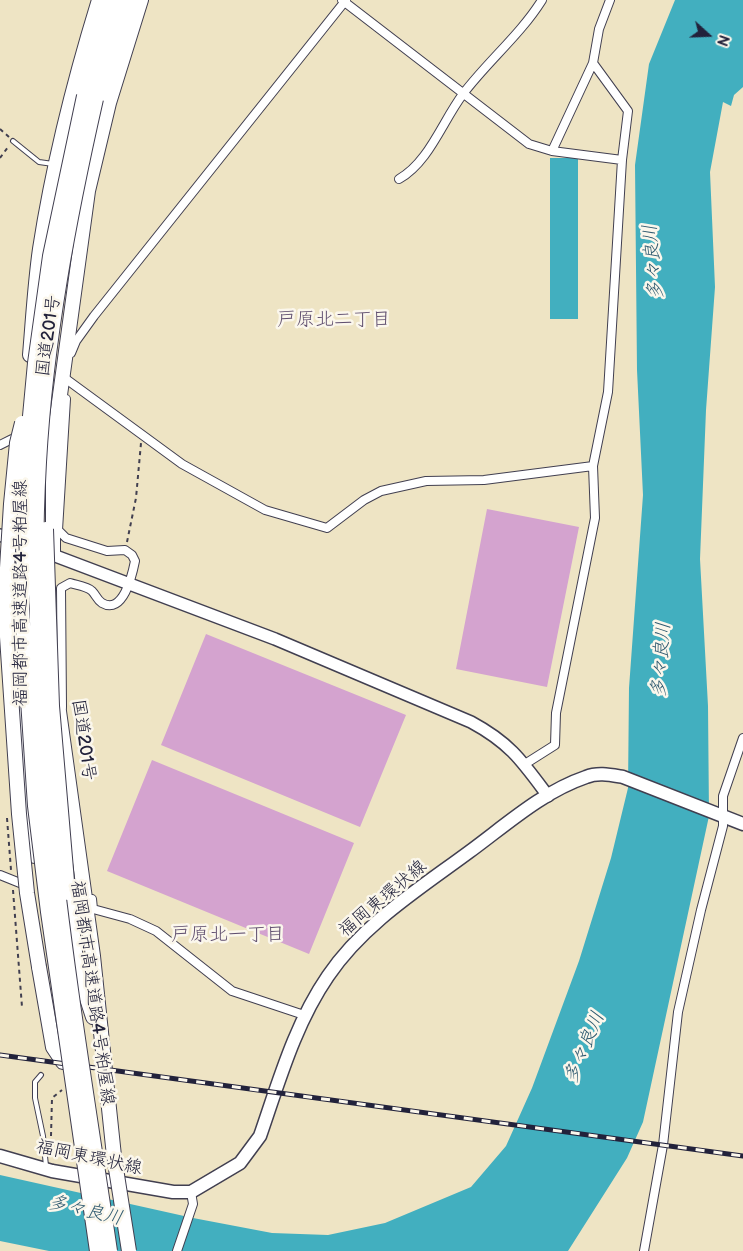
<!DOCTYPE html>
<html>
<head>
<meta charset="utf-8">
<style>
	body { margin:0 }
	#map { position:relative; width:743px; height:1251px; overflow:hidden; background:#eee4c4; font-family:"Balsamiq Sans",sans-serif }
	canvas { display:block }
	.north { position:absolute; left:683px; top:10px; width:50px; height:50px; -webkit-text-stroke:4px #fbf7ec; paint-order:stroke; rotate:110deg; font-size:14px; font-weight:700; line-height:20px; text-align:center; color:#22223b }
	.north::after { content:''; display:block; margin:auto; width:18px; height:22px; background:#22223b; clip-path:polygon(50% 0,100% 100%,50% 72%,0 100%) }
</style>
</head>
<body>
<div id="map">
<canvas width="743" height="1251"></canvas>
<div class="north">N</div>
</div>
<script>
const context = document.querySelector('canvas').getContext('2d');
context.lineJoin = 'round';
function paint(path, color) {
  context.fillStyle = color;
  context.fill(path, 'evenodd');
}
function stroke(path, color, width, dash) {
  context.strokeStyle = color;
  context.lineWidth = width;
  context.lineCap = dash ? 'butt' : 'round';
  context.setLineDash(dash || []);
  context.stroke(path);
}
function write(font, color, halo, rows, align = 'center') {
  context.font = font + ' "Balsamiq Sans","Klee One",sans-serif';
  context.lineWidth = 5;
  context.setLineDash([]);
  context.textBaseline = 'middle';
  context.strokeStyle = halo;
  context.fillStyle = color;
  for (const [text, x, y, turn = 0] of rows) {
    context.save();
    context.translate(x, y);
    context.rotate((+turn || 0) * Math.PI / 180);
    context.textAlign = isNaN(turn) ? turn : align;
    if (halo) context.strokeText(text, 0, 0);
    context.fillText(text, 0, 0);
    context.restore();
  }
}
paint(new Path2D(`
	M675 0H743V87L734 95 731 106 723 102 710 172 715 287 706 410 700 559 708 706 709 816 643 1122 627 1158 568 1251H49L0 1241V1175L193 1218 272 1233 328 1235 385 1223 471 1187 506 1146 532 1088 579 961 611 858 628 788 629 688 643 495 637 370 635 165 649 64Z
	M550 158H578V319H550Z`), '#42afbf');
paint(new Path2D(`
	M487 509 579 527 547 687 456 669Z
	M206 634 406 715 360 827 161 745Z
	M152 760 354 843 309 954 107 871Z`), '#d4a3cf');
const lane = new Path2D(`
	M13 141 39 162 53 164
	M41 1075 35 1082V1098L43 1136 46 1166`);
const street = new Path2D(`
	M342 0 529 144 552 151 593 63 599 29 610 0
	M552 151 622 160
	M399 179C429 162 442 122 463 94 488 61 520 35 542 0
	M71 353 76 341 94 316 346 0
	M66 379 182 464 265 510 327 528 364 500 381 491 426 481 484 480 593 466
	M0 445 12 439
	M62 707 61 588 70 583C76 585 87 586 92 591 96 595 97 600 102 603 123 615 132 576 135 561L132 555 125 550 107 551 66 538 58 530 66 399
	M525 764 555 745 556 713 595 518 593 466 608 392 622 160 628 111 593 63
	M0 875 20 883
	M92 899 93 909 130 919 156 931 232 991 304 1015
	M177 1251 193 1204 191 1192
	M644 1251 663 1145 678 1012 701 910 723 826V796L743 738`);
const secondary = new Path2D(`
	M0 535 275 639 471 722C510 743 522 761 548 796`);
const primary = new Path2D(`
	M0 1156 52 1171 173 1192H191L240 1163 260 1136C279 1081 295 1024 328 976 363 924 419 889 469 852 506 825 542 792 586 777 598 772 611 775 623 777L743 824`);
const highway = new Path2D(`
	M84 96 113 0
	M96 99 127 0
	M30 355C33 320 35 284 40 249 53 165 74 81 99 0
	M53 552V446L88 191 109 103 141 0
	M19 656 25 790 35 856
	M58 704 93 956 114 1156
	M68 893 77 968 93 1017
	M39 967 53 1047 63 1062`);
stroke(lane, '#413f50', 6);
stroke(street, '#413f50', 10);
stroke(secondary, '#413f50', 14);
stroke(primary, '#413f50', 15);
stroke(highway, '#413f50', 16);
stroke(new Path2D(`
	M0 129 9 137
	M0 158 8 147
	M127 542 136 498 141 443
	M7 818 11 870
	M13 890 22 1007
	M51 1136 52 1098 62 1090`), '#413f50', 2, [4, 4]);
stroke(lane, '#fff', 4);
stroke(street, '#fff', 8);
stroke(secondary, '#fff', 11);
stroke(primary, '#fff', 12);
stroke(highway, '#fff', 14);
const rail = new Path2D(`
	M0 1055 743 1156`);
stroke(rail, '#22223b', 5);
stroke(rail, '#fbf7ec', 3, [9]);
const highwayBridge = new Path2D(`
	M84 96 50 256 35 363 27 448 22 609 35 806 48 912 97 1251
	M96 99C69 218 46 339 39 462 24 727 71 990 110 1251
	M22 423 17 443 11 504 7 568 6 622 19 814 27 893 39 967
	M46 529 52 706 68 893
	M114 1156 129 1251`);
stroke(highwayBridge, '#413f50', 16, []);
stroke(highwayBridge, '#fff', 14);
write('18px', '#22223b', '#fbf7ec', [
	["国道201号",49,336,-82],
	["福岡都市高速道路4号粕屋線",21,593,-90],
	["国道201号",83,740,82],
	["福岡東環状線",383,899,-40],
	["福岡都市高速道路4号粕屋線",92,993,82],
	["福岡東環状線",89,1158,12]
]);
write('italic 19px', '#2f5a70', '#fbf7ec', [
	["多々良川",654,262,-95],
	["多々良川",662,660,-86],
	["多々良川",585,1048,-67],
	["多々良川",85,1211,13]
]);
write('19px', '#604f6f', '#fbf7ec', [
	["戸原北二丁目",334,320],
	["戸原北一丁目",228,935]
]);
</script>
</body>
</html>
